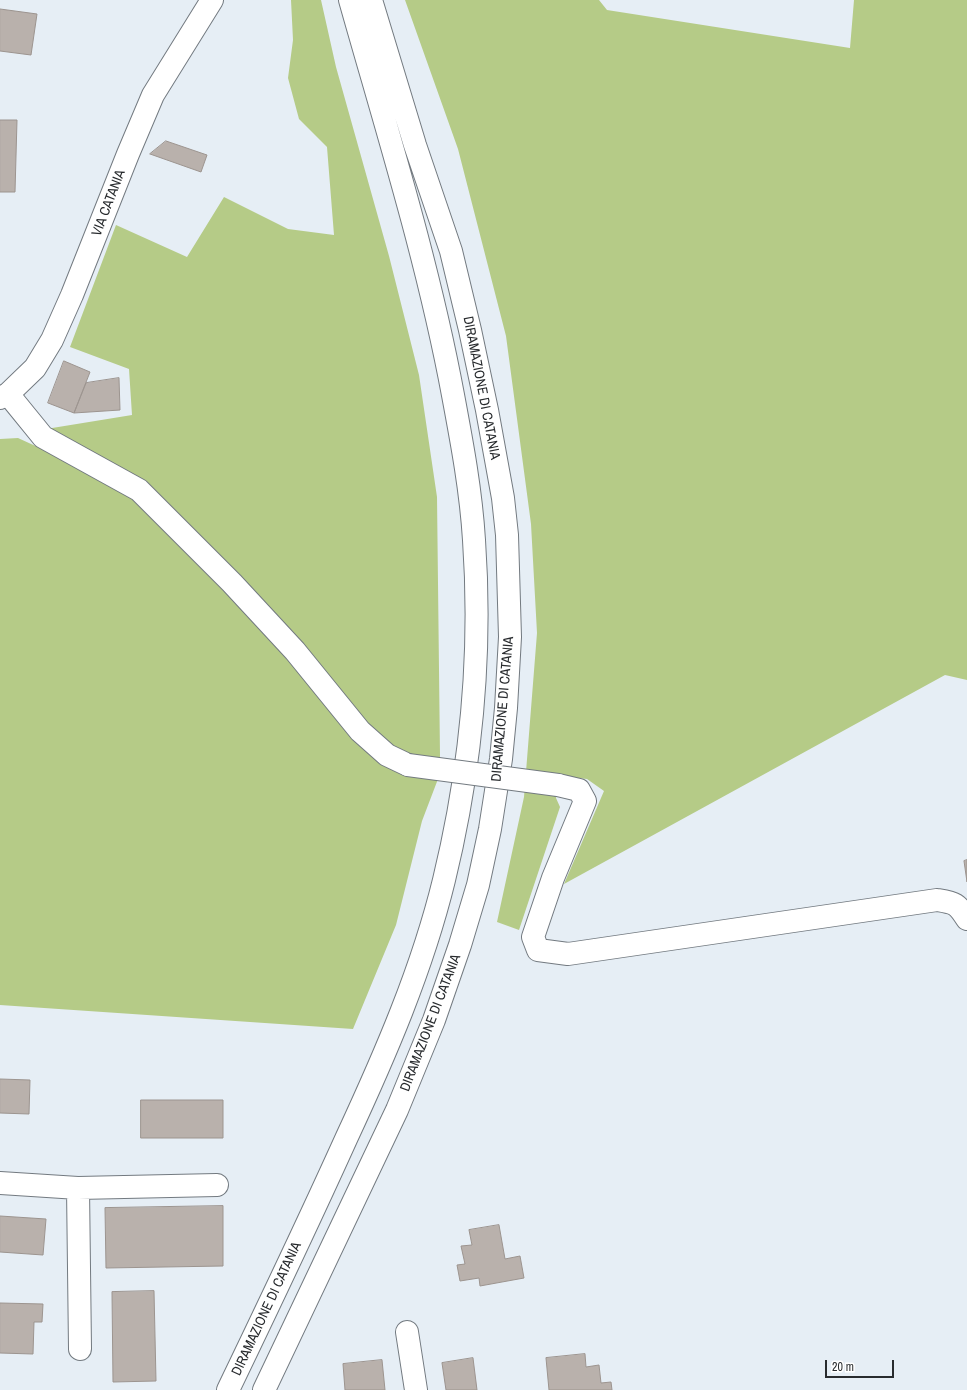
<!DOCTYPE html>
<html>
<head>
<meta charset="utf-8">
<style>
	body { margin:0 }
	#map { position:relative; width:967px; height:1390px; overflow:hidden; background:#e6eef5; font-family:"Archivo Narrow",sans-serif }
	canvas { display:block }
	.scale { position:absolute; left:825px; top:1360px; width:69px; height:18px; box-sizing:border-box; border:2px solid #282b2e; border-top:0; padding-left:5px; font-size:12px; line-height:14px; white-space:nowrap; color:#282b2e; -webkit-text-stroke:3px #fff; paint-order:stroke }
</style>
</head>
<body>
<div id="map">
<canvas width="967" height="1390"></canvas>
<div class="scale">20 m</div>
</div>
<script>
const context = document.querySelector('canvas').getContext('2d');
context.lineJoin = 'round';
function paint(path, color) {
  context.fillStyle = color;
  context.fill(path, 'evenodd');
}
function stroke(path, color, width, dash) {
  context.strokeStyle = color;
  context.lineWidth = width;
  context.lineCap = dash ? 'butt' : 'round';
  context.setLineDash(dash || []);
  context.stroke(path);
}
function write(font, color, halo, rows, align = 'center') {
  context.font = font + ' "Archivo Narrow",sans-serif';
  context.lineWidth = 3;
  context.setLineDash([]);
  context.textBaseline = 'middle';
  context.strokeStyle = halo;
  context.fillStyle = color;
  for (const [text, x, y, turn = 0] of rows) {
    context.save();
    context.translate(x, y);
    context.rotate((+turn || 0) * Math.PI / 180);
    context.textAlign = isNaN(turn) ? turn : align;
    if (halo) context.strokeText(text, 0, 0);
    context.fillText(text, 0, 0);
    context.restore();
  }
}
paint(new Path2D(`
	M291 0H321L336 67 389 256 419 375 437 497 440 756 438 779 422 821 396 925 353 1029 0 1005V439L18 438 103 477 137 497 158 520 230 587 272 636 299 663 356 732 384 760 407 773 410 754 392 745 373 731 356 708 285 627 155 492 129 473 46 429 132 415 129 369 70 347 116 225 187 257 224 197 288 229 334 235 327 147 299 119 288 78 293 40Z
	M405 0H599L607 10 850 48 854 0H967V680L945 675 564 884 604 791 587 779 559 776 556 798 560 807 519 930 497 922 524 797 537 633 531 524 506 336 458 149Z`), '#b5cb87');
const building = new Path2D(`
	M0 9 37 14 31 55 0 51Z
	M0 120H17L15 192H0Z
	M166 141 207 155 201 172 150 154Z
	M64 361 90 372 74 413 48 403Z
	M119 378 120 410 74 413 86 383Z
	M967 860V882L964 861Z
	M0 1079 30 1080 29 1114 0 1113Z
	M141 1100H223V1138H141Z
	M223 1206V1266L106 1268 105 1208Z
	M0 1216 46 1219 43 1255 0 1252Z
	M499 1225 505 1259 520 1256 524 1278 480 1286 479 1278 460 1281 457 1265 465 1264 461 1246 472 1245 469 1230Z
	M154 1291 156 1381 113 1382 112 1292Z
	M0 1303 43 1304 42 1322H34L33 1354 0 1353Z
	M585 1354 586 1367 599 1365 601 1383 611 1382 612 1390H549L546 1358Z
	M473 1358 477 1390H446L442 1363Z
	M382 1360 385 1390H345L343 1364Z`);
paint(building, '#b9b1ac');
stroke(building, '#9c948f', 1);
const minor = new Path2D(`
	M8 394 43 437 139 490 232 583 295 651 360 731 387 755 408 765
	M558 785 579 790 585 801 553 878 533 937 538 950 568 954 937 900C955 903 957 903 967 919
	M0 1183 78 1188 217 1185
	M78 1188 80 1349
	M407 1332 416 1390`);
const major = new Path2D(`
	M0 398 8 394 35 368 52 340 72 295 128 154 153 95 212 0`);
const highway = new Path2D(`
	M228 1390C268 1307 308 1223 346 1139 385 1055 422 970 444 880 471 769 482 654 474 540 471 491 462 443 453 395 428 261 387 131 350 0
	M264 1390 397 1110 434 1020 460 945 478 885 490 829 501 759 506 708 510 637 507 535 503 498 487 410 470 330 451 251 415 145 371 0`);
stroke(minor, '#737a80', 24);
stroke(major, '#737a80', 24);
stroke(highway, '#737a80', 24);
stroke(minor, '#fff', 22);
stroke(major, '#fff', 22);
stroke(highway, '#fff', 22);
const minorBridge = new Path2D(`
	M408 765 558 785`);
stroke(minorBridge, '#737a80', 24, []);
stroke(minorBridge, '#fff', 22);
write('14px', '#282b2e', '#fff', [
	["VIA CATANIA",109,203,-69],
	["DIRAMAZIONE DI CATANIA",481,388,79],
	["DIRAMAZIONE DI CATANIA",503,709,-85],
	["DIRAMAZIONE DI CATANIA",431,1023,-69],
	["DIRAMAZIONE DI CATANIA",267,1309,-65]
]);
</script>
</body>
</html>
